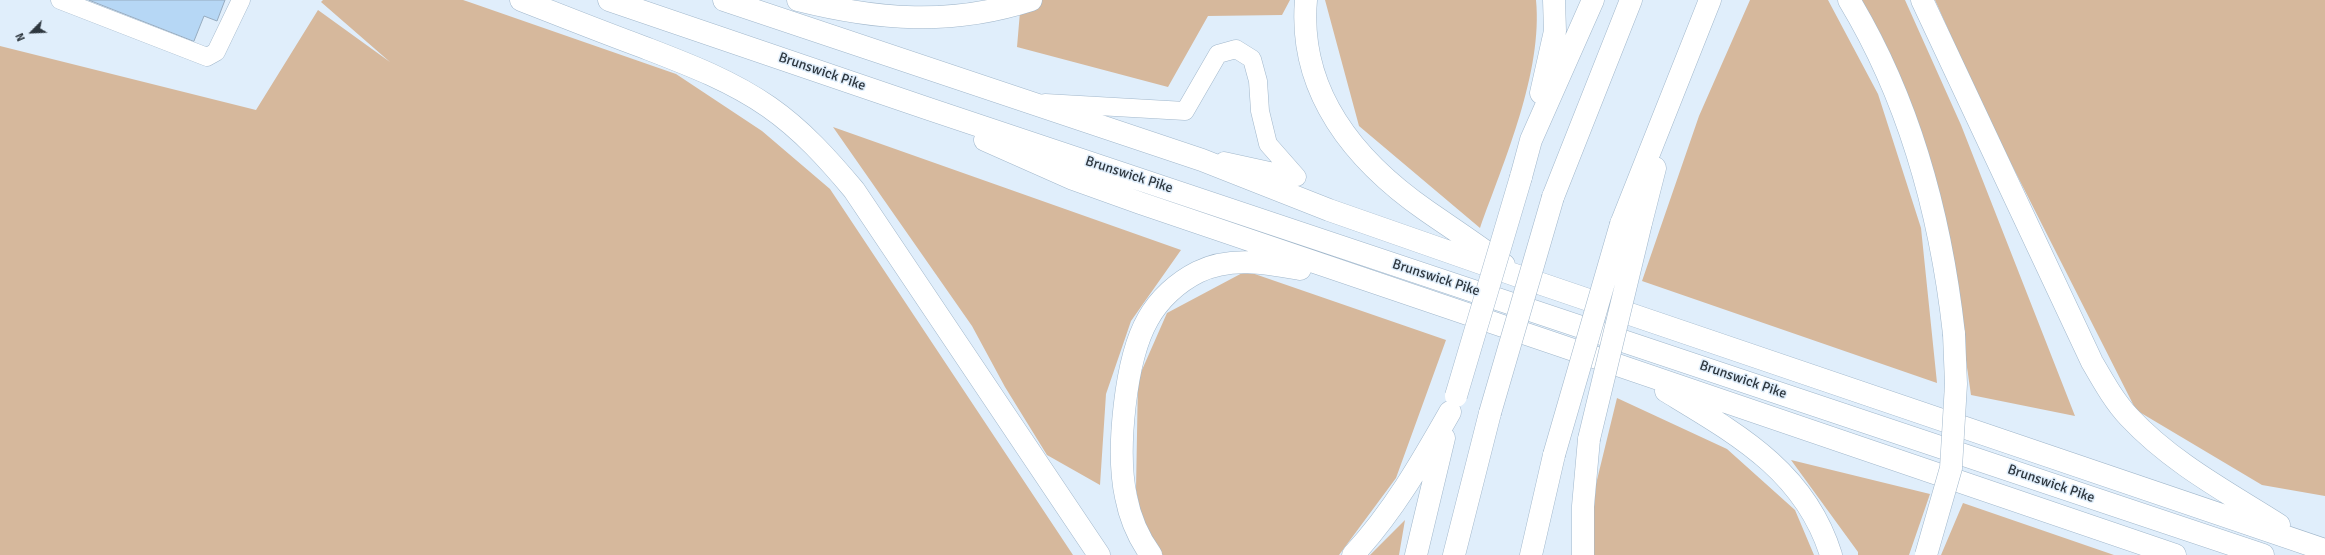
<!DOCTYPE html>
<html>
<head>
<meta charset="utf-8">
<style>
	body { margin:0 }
	#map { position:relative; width:2325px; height:555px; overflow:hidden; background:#e0eefb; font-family:Signika,sans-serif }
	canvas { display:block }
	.north { position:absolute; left:12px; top:12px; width:40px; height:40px; -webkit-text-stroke:3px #e0eefb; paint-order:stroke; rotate:246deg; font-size:11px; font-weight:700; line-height:16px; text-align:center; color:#2e373f }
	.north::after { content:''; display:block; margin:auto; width:14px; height:18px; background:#2e373f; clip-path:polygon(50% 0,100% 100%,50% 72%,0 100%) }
</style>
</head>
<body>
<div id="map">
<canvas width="2325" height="555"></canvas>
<div class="north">N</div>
</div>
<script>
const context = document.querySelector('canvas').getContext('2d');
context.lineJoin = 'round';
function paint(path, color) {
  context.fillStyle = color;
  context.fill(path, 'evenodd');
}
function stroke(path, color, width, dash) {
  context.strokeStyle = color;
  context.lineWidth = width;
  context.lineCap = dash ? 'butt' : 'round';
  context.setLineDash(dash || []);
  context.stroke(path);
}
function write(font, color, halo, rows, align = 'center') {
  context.font = font + ' Signika,sans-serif';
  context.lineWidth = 3;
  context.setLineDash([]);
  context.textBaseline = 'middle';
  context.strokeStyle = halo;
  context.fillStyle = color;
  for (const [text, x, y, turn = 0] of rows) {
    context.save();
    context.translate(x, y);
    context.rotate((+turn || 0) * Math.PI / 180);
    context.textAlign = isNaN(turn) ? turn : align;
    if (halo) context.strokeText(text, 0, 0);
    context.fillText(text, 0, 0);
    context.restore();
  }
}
paint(new Path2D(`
	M323 0H463L469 2 676 74 762 131 830 189 1073 555H0V46L256 110 318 10 390 62 321 2Z
	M1021 0H1290L1282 15 1208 16 1168 87 1017 47Z
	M1325 0H1536C1543 72 1504 161 1480 228L1359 126Z
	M1750 0H1828L1878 94 1921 228 1937 383 1642 281 1699 116Z
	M1858 0H1905L1961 125 2075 416 1971 395 1948 236Z
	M1935 0H2325V496L2262 485 2136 410 1985 112Z
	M833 127 1181 250 1131 321 1106 394 1100 485 1047 455 1005 387 972 326Z
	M1246 271 1446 340 1396 478 1339 555H1163L1146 538 1136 490 1138 379 1167 313Z
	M1617 398 1727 449 1795 510 1814 555H1590L1596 484Z
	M1791 460 1930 494 1909 555H1858V552Z
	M1963 503 2114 555H1941Z
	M1405 520 1399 555H1370Z`), '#d6b89c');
const building = new Path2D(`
	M89 0H225L217 21 204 16 194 41Z`);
paint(building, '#b6d7f5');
stroke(building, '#96abbf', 1);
const minor = new Path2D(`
	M60 0 207 57 216 52 241 0
	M1045 103 1185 111 1218 54 1236 49 1252 59 1258 81 1260 111 1268 144 1297 177 1224 161`);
const highway = new Path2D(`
	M521 0C562 16 602 32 643 47 687 64 730 80 769 107 802 130 828 159 854 190L1099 555
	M609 0 929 109 2263 555
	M724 0 1202 160 1329 210 1518 276 2325 550
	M798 0C878 20 951 26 1031 0
	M1306 0C1298 92 1355 161 1427 211 1453 229 1479 246 1504 265
	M1849 0C1910 101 1941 217 1954 334
	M1922 0 2092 362C2103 381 2114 401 2129 417 2172 463 2227 492 2279 525
	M1541 93 1555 31 1554 0
	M985 140 1073 179 1140 203C1485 321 1830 435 2175 555
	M1521 177 1531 140 1593 0
	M1553 197 1631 0
	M1641 223 1655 168
	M1621 224 1710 0
	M1666 391C1737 434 1805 471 1831 555
	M1151 555C1138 537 1130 518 1126 497 1116 452 1125 359 1148 319 1159 299 1178 282 1198 272 1230 256 1267 263 1300 269
	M1353 555C1393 512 1421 463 1450 412
	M1416 555 1444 438
	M1454 555 1490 413
	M1531 555 1554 455
	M1583 555V506L1589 439`);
stroke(minor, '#a1b7cb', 19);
stroke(highway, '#a1b7cb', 23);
stroke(minor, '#fff', 18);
stroke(highway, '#fff', 22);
const highwayBridge = new Path2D(`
	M1456 396 1521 177
	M1490 413 1553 197
	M1589 439 1641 223
	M1554 455 1621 224
	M1926 555 1951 468 1956 384 1954 334`);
stroke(highwayBridge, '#a1b7cb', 23, []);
stroke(highwayBridge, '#fff', 22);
write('14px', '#2e373f', '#e0eefb', [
	["Brunswick Pike",822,72,19],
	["Brunswick Pike",1129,175,18],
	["Brunswick Pike",1436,278,18],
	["Brunswick Pike",1743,380,19],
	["Brunswick Pike",2051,484,19]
]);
</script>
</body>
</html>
